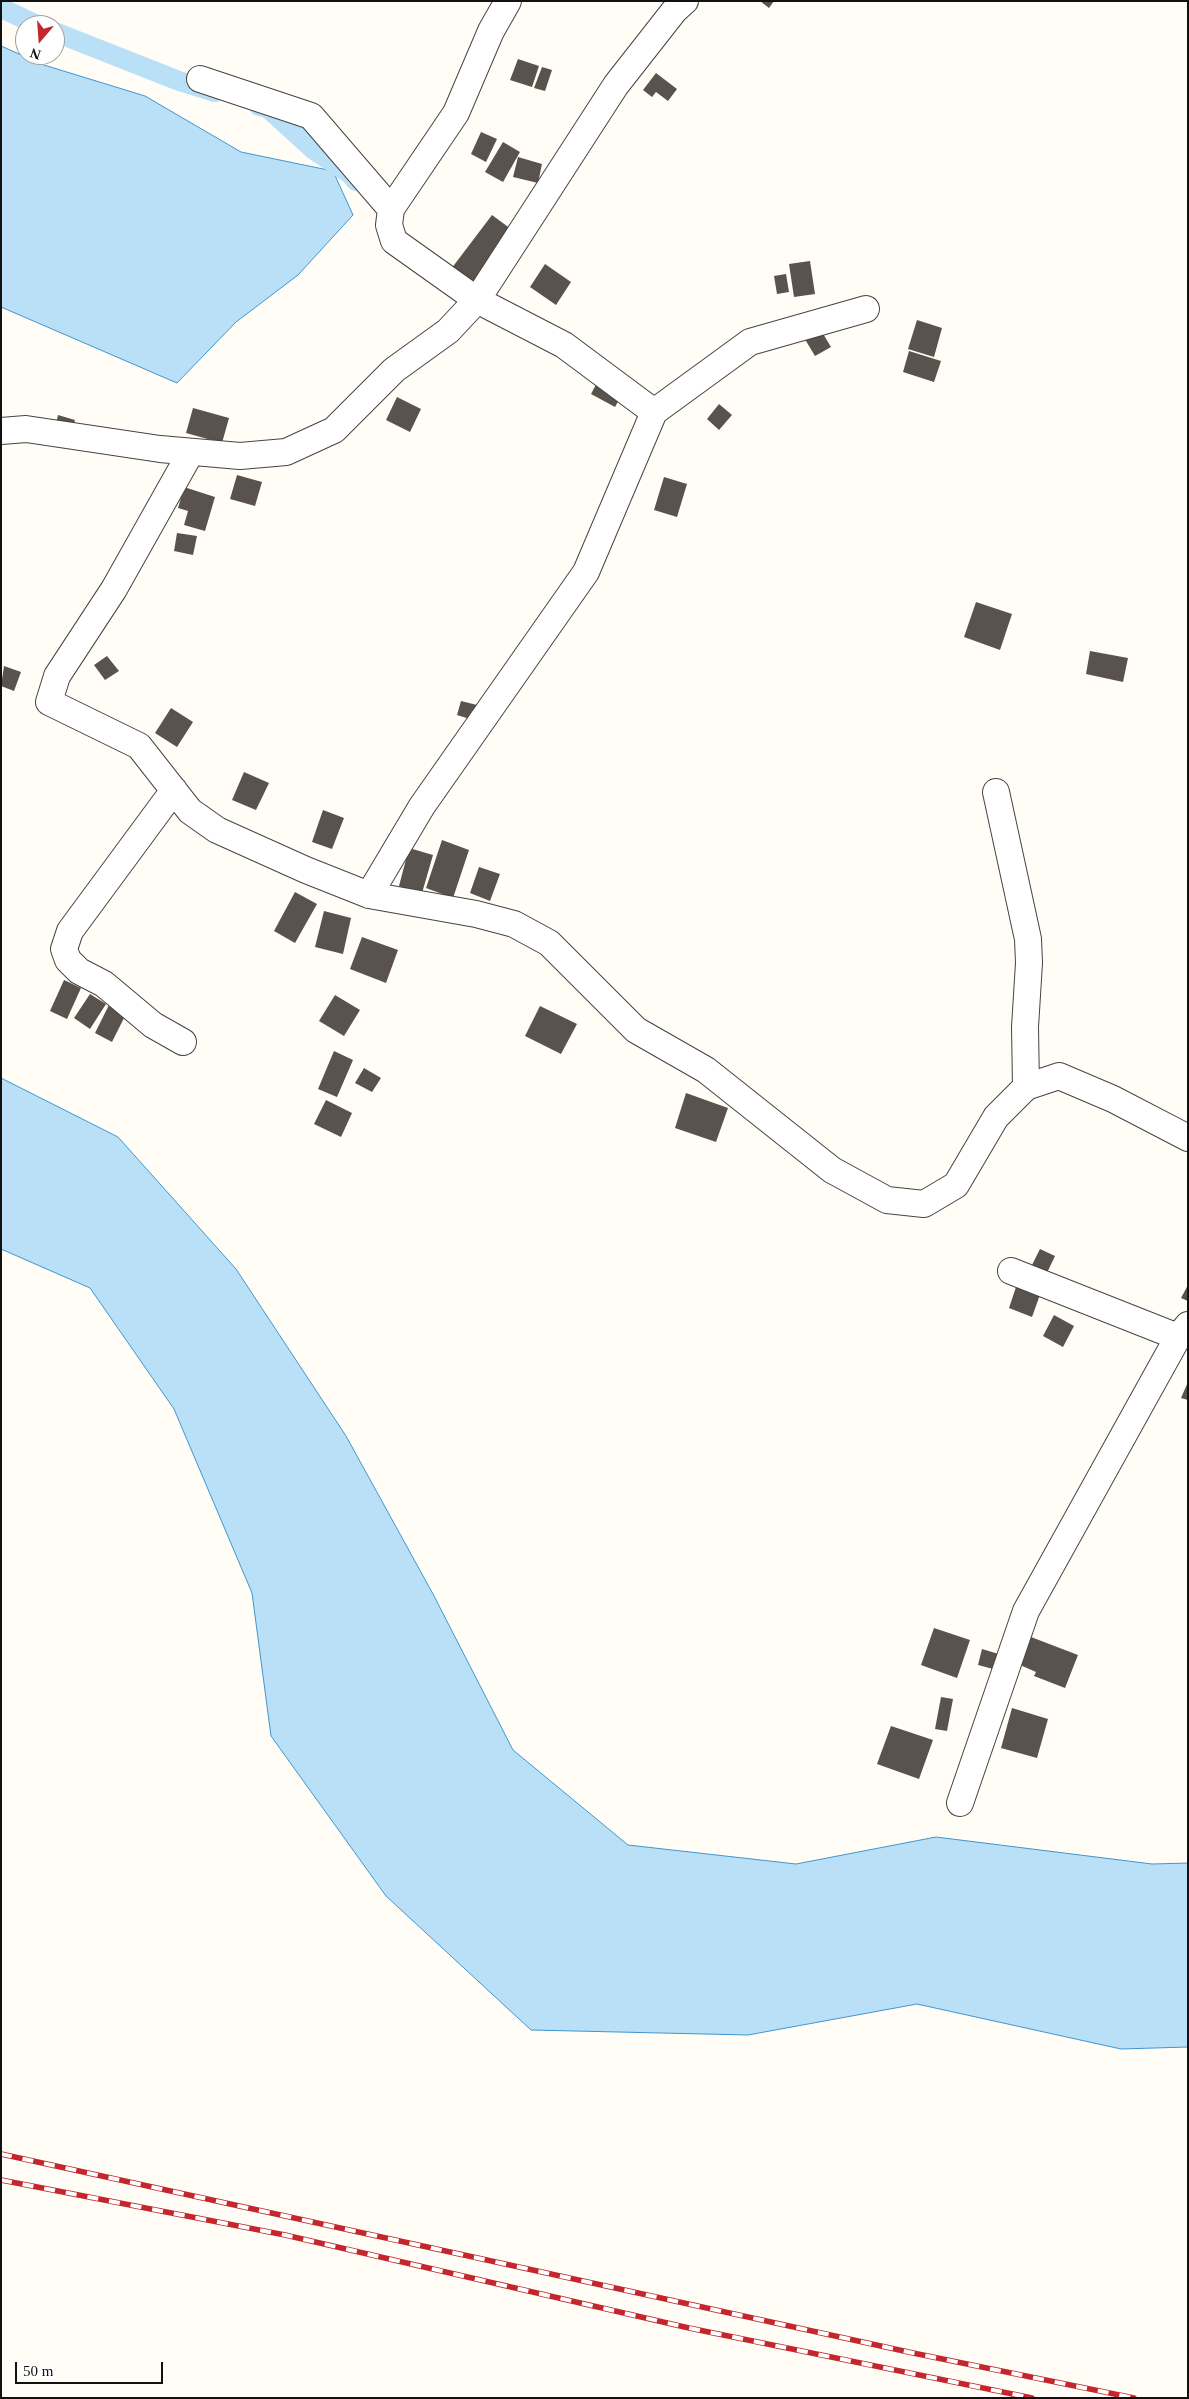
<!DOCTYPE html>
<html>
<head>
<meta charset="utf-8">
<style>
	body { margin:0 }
	#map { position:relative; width:1189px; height:2399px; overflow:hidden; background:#fffdf5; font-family:"Times New Roman",serif }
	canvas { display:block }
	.frame { position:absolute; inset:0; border:2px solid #111; pointer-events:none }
	.north { position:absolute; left:15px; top:15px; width:50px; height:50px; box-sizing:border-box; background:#fff; border:1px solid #a0a0a0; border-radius:50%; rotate:198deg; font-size:14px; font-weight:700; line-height:20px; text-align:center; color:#111 }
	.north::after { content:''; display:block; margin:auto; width:18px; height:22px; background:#c4262e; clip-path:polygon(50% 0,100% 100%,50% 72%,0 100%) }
	.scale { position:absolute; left:15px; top:2362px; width:148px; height:22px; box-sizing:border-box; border:2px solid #111; border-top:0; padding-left:6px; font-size:15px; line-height:18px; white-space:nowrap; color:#111; -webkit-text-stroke:4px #fff; paint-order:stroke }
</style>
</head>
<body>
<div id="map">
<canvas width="1189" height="2399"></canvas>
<div class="frame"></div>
<div class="north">N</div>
<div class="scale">50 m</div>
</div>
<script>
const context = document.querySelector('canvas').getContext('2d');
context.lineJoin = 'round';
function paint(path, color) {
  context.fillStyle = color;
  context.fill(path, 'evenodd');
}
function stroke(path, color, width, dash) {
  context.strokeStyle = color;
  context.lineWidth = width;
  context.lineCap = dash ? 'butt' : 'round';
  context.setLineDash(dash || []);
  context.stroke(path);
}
const water = new Path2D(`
	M1 46 44 65 145 96 241 152 333 171 353 215 298 275 236 322 177 383 1 307Z
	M1 1078 118 1137 236 1269 346 1436 433 1594 513 1750 628 1845 796 1864 936 1837 1152 1864 1188 1863V2047L1121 2049 917 2004 748 2035 531 2030 386 1896 271 1736 252 1593 174 1409 90 1288 1 1249Z`);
paint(water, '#b9e0f7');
stroke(water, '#3f96cf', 1);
stroke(new Path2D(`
	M1 8 37 25
	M55 32 179 81 215 92
	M259 106 268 108 314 150 350 174 356 181`), '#b9e0f7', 20);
paint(new Path2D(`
	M760 1H774L769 8Z
	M518 59 539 66 532 87 510 80Z
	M542 67 552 70 545 91 534 88Z
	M656 73 677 89 668 101 656 92 652 97 643 90Z
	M481 132 497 139 486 162 471 154Z
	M503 142 520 152 503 182 485 172Z
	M518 157 542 164 538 183 513 177Z
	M492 215 515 232 468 294 445 277Z
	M810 261 815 294 794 297 789 264Z
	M545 264 571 282 556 305 530 287Z
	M786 274 789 292 777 294 774 276Z
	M917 320 942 328 934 357 908 349Z
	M819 327 831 347 815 356 803 336Z
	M909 351 941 361 934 382 903 372Z
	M600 377 624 391 615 407 591 394Z
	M397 397 421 409 410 432 386 420Z
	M719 404 732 415 719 430 707 419Z
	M193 408 229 418 222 443 186 433Z
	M58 415 75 420 72 432 55 428Z
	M237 475 262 482 255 506 230 499Z
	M664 477 687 484 677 517 654 510Z
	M184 487 215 497 205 531 184 525 188 511 178 508Z
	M177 533 197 536 193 555 174 551Z
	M976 602 1012 614 1000 650 964 637Z
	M1090 651 1128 658 1123 682 1086 674Z
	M107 656 119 671 105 680 94 665Z
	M4 666 21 672 14 691 1 686Z
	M461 701 477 705 473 720 457 715Z
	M171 708 193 722 177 747 155 733Z
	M244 772 269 783 256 810 232 800Z
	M323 810 344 818 332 849 312 842Z
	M442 840 469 850 453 898 426 888Z
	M409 848 433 855 420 900 406 889 399 886Z
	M479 867 500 874 490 901 470 893Z
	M295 892 317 904 295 943 274 931Z
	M324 911 351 918 343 954 315 947Z
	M362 937 398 950 386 983 350 969Z
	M64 980 81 988 67 1019 50 1011Z
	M90 994 106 1004 90 1029 74 1018Z
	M335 995 360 1010 344 1036 319 1021Z
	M111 1001 128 1010 112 1042 95 1033Z
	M540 1006 577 1024 561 1054 525 1036Z
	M334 1051 353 1060 337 1097 318 1089Z
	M364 1068 381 1078 372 1092 355 1083Z
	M686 1093 728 1108 716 1142 675 1128Z
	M326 1100 352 1113 341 1137 314 1124Z
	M1040 1249 1055 1256 1045 1277 1030 1269Z
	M1017 1284 1041 1292 1032 1317 1009 1308Z
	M1188 1285V1301L1181 1298Z
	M1054 1315 1074 1326 1063 1347 1043 1336Z
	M1188 1382V1400L1181 1398Z
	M934 1628 970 1640 957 1678 921 1665Z
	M1031 1637 1078 1655 1065 1688 1034 1676 1036 1672 1020 1665Z
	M982 1649 1002 1655 997 1670 978 1665Z
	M941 1697 953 1699 947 1731 935 1729Z
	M1012 1708 1048 1719 1037 1758 1001 1748Z
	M891 1726 933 1740 919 1779 877 1764Z`), '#5a524d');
const minor = new Path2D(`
	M508 1 491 31 456 113 391 209 389 225 394 241 477 300 564 345 654 412
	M200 79 311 116 391 209
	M1 431 26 429 160 449 240 456 286 452 334 430 394 370 448 331 477 300 616 85 674 11 685 1
	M191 452 114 589 57 676 49 702 139 746 190 811 217 830 306 870 369 895 476 914 514 924 549 943 636 1030 706 1070 832 1170 887 1200 924 1204 956 1185 996 1117 1026 1087 1059 1076 1113 1099 1188 1138
	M174 790 70 931 64 949 68 960 79 971 104 984 153 1025 183 1042
	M996 792 1028 939 1029 963 1025 1027 1026 1087
	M369 895 422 806 586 572 654 412 750 342 866 309
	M1011 1271 1178 1337
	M960 1803 1026 1611 1178 1337 1188 1325`);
stroke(minor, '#444', 28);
stroke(minor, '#fff', 26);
const rail = new Path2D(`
	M1 2154 913 2353 1134 2398
	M1 2180 285 2235 689 2328 1032 2398`);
stroke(rail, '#c4262e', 5.5);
stroke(rail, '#fff', 4, [11]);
</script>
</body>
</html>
